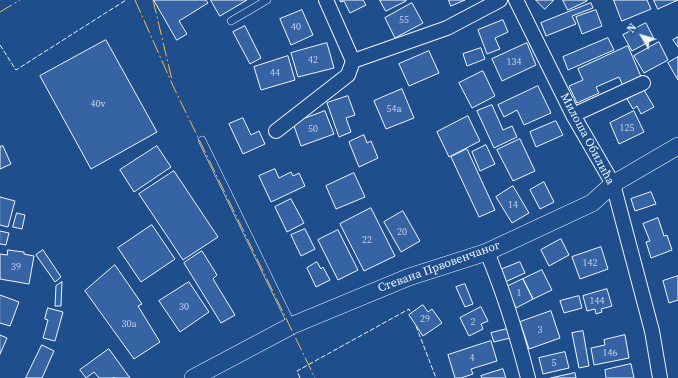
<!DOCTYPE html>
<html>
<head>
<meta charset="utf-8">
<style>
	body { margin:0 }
	#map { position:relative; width:678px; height:378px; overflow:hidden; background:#1f4e8c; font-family:"Source Serif 4",serif }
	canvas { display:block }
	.north { position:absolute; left:622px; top:16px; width:40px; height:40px; -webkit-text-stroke:3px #1f4e8c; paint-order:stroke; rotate:308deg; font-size:11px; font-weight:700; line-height:16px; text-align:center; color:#f2f6ff }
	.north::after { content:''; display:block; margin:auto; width:14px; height:18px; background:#f2f6ff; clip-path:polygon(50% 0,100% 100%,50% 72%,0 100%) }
</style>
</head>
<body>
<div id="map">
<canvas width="678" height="378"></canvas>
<div class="north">N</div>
</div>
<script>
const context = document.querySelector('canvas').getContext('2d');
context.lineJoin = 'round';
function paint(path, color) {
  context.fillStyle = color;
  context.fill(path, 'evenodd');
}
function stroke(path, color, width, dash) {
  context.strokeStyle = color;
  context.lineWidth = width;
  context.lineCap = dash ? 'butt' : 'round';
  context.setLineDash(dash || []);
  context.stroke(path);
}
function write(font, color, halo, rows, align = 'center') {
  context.font = font + ' "Source Serif 4",serif';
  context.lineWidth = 3;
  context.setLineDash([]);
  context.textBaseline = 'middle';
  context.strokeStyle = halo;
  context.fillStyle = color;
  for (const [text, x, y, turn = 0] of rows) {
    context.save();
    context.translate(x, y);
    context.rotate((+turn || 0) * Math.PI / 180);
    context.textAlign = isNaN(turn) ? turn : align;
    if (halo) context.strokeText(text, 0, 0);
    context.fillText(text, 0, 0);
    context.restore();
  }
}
const building = new Path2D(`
	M154 0H206L208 3 179 21 187 34 177 40Z
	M211 0H247L220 16Z
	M340 0H363L366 5 350 13 344 1 341 2Z
	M380 0H406V1L386 11Z
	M449 0H465L451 6Z
	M536 0H554L545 9Z
	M563 0H587V1L568 10Z
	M614 0H647L651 9 622 21Z
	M654 0H678L658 9Z
	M412 3 423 23 395 38 385 18Z
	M591 3 593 8 572 16 576 24 546 36 541 23Z
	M302 10 313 35 291 45 280 19Z
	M596 10 602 26 582 34 576 17Z
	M503 20 508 32 495 38 500 49 487 54 478 30Z
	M646 23 654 39 632 51 623 35Z
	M245 26 261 58 250 64 233 32Z
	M678 37V47L673 40Z
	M608 38 614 50 568 70 563 57Z
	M106 40 157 132 91 169 40 76Z
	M659 42 668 60 644 73 634 56Z
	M327 43 334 68 298 77 291 53Z
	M527 43 536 65 502 81 492 59Z
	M628 46 642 79 624 88 619 77 596 87 599 93 577 103 569 86 583 80 578 69Z
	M481 48 485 59 467 66 463 54Z
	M429 51 439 73 409 86 399 64Z
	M288 56 295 80 261 90 254 67Z
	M678 57V80L668 63Z
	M483 71 495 96 472 108 459 83Z
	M538 86 551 113 524 125 517 110 504 117 498 105Z
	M402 89 414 118 386 129 374 101Z
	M644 90 654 107 641 114 637 106 633 109 627 99Z
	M348 96 355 115 346 118 351 132 339 137 327 103Z
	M492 105 503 130 512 126 517 137 494 148 477 111Z
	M325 111 334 134 301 146 293 123Z
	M634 111 644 132 619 144 610 123Z
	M468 116 480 141 449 157 437 132Z
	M243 118 251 135 259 131 265 144 243 154 229 124Z
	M556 121 563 135 536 147 530 132Z
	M364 135 367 143 371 141 378 158 359 167 349 142Z
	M520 139 535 171 513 181 497 150Z
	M486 145 495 164 480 171 472 152Z
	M3 146 11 164 0 169V147Z
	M157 146 171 167 134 192 120 170Z
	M467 149 495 210 479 217 451 157Z
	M275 169 279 178 291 172 293 176 299 173 305 186 271 202 259 176Z
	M174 171 218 237 183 260 139 194Z
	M354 173 365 197 336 209 326 186Z
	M544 182 554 202 540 209 530 190Z
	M513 186 529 213 512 223 496 197Z
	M651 192 656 204 635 211 631 199Z
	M0 197 15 201 8 227 0 225Z
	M291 199 304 223 287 232 275 207Z
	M371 208 395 256 364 271 340 224Z
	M403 211 420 241 401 252 384 222Z
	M17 213 25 215 22 229 13 227Z
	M658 218 664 236 667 235 672 250 651 258 646 242 650 241 643 224Z
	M152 225 175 259 141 282 118 248Z
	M305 229 315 249 301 256 291 235Z
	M338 230 358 270 338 280 318 240Z
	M0 231 9 233 6 245 0 244Z
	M561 239 569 255 549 266 541 250Z
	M601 247 608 269 580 279 572 257Z
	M8 250 24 252V254L34 256 29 284 0 279V254L7 255Z
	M43 250 61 277 55 282 36 255Z
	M202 251 217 275 213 279 235 315 221 323 184 263Z
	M317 262 321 269 323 267 330 280 316 287 307 268Z
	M520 262 525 273 505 282 500 270Z
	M115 265 142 304 138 306 160 342 134 359 85 291Z
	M542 270 552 290 533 299 523 279Z
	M678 276V300L669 303 663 281Z
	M523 279 533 299 516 308 506 287Z
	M62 282 61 306H55L56 286Z
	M189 282 209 312 180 332 159 301Z
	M465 284 473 304 465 307 456 287Z
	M607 289 612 306 601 309 602 312 596 314 595 309 587 311 583 296Z
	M0 295 19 302 10 326 0 323Z
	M579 296 582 308 564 313 560 301Z
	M423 305 428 312 432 309 442 323 423 336 409 315Z
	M481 307 488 321 481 324 483 329 469 336 460 318Z
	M48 308 63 312 55 341 43 338 48 320 45 319Z
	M551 311 560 338 529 349 520 322Z
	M507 329 510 338 494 342 491 333Z
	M583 331 589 366 579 368 572 333Z
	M0 335 7 338 0 354Z
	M625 335 629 358 594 365 591 348 605 345 604 340Z
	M491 341 497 361 471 369 473 374 461 378H455L448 355Z
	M42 345 54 351 42 378H26Z
	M109 349 130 378H115L114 377 113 378H99L94 372 86 378 80 370Z
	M565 352 569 368 543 374 539 358Z
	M631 364 634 378H606L605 370Z
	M503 369 506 378H482L481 376Z
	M575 373 576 378H551Z`);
paint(building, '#3563a3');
stroke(building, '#f2f6ff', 1);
const service = new Path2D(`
	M231 21 267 0
	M202 140 292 325`);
const minor = new Path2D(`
	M516 0 573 115 613 184 652 331 660 378
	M353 61 447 28 500 0
	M573 115 643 83
	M276 131 348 75 353 61 326 0
	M487 252C504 293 517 335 528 378`);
const tertiary = new Path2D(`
	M193 378 293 325 409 277 487 252 592 203 613 184 678 146`);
stroke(service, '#f2f6ff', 8);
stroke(minor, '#f2f6ff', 16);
stroke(tertiary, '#f2f6ff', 18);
stroke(service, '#1f4e8c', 7);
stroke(minor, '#1f4e8c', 14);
stroke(tertiary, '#1f4e8c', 17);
stroke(new Path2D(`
	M0 45 16 70 126 0
	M416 326 436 378
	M300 378 297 371 409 309 411 314`), '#f2f6ff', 1, [5, 2]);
stroke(new Path2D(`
	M135 0 174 88 315 378
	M153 0 172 80
	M0 12 20 0`), '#ffb74d', 1, [14, 3, 2, 3]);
write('10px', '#c3d1e8', null, [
	["55",404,20],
	["40",296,27],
	["42",313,60],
	["134",514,62],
	["44",275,73],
	["40v",98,104],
	["54a",394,109],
	["125",627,128],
	["50",313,129],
	["14",513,205],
	["20",402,232],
	["22",367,240],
	["142",590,263],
	["39",16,267],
	["1",519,293],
	["144",597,301],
	["30",184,307],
	["29",425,319],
	["2",473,322],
	["30a",129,324],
	["3",540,330],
	["146",610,353],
	["4",472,358],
	["5",554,363]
]);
write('12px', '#f2f6ff', '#1f4e8c', [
	["Милоша Обилића",587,139,62],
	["Стевана Првовенчаног",439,267,-20]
]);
</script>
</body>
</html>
